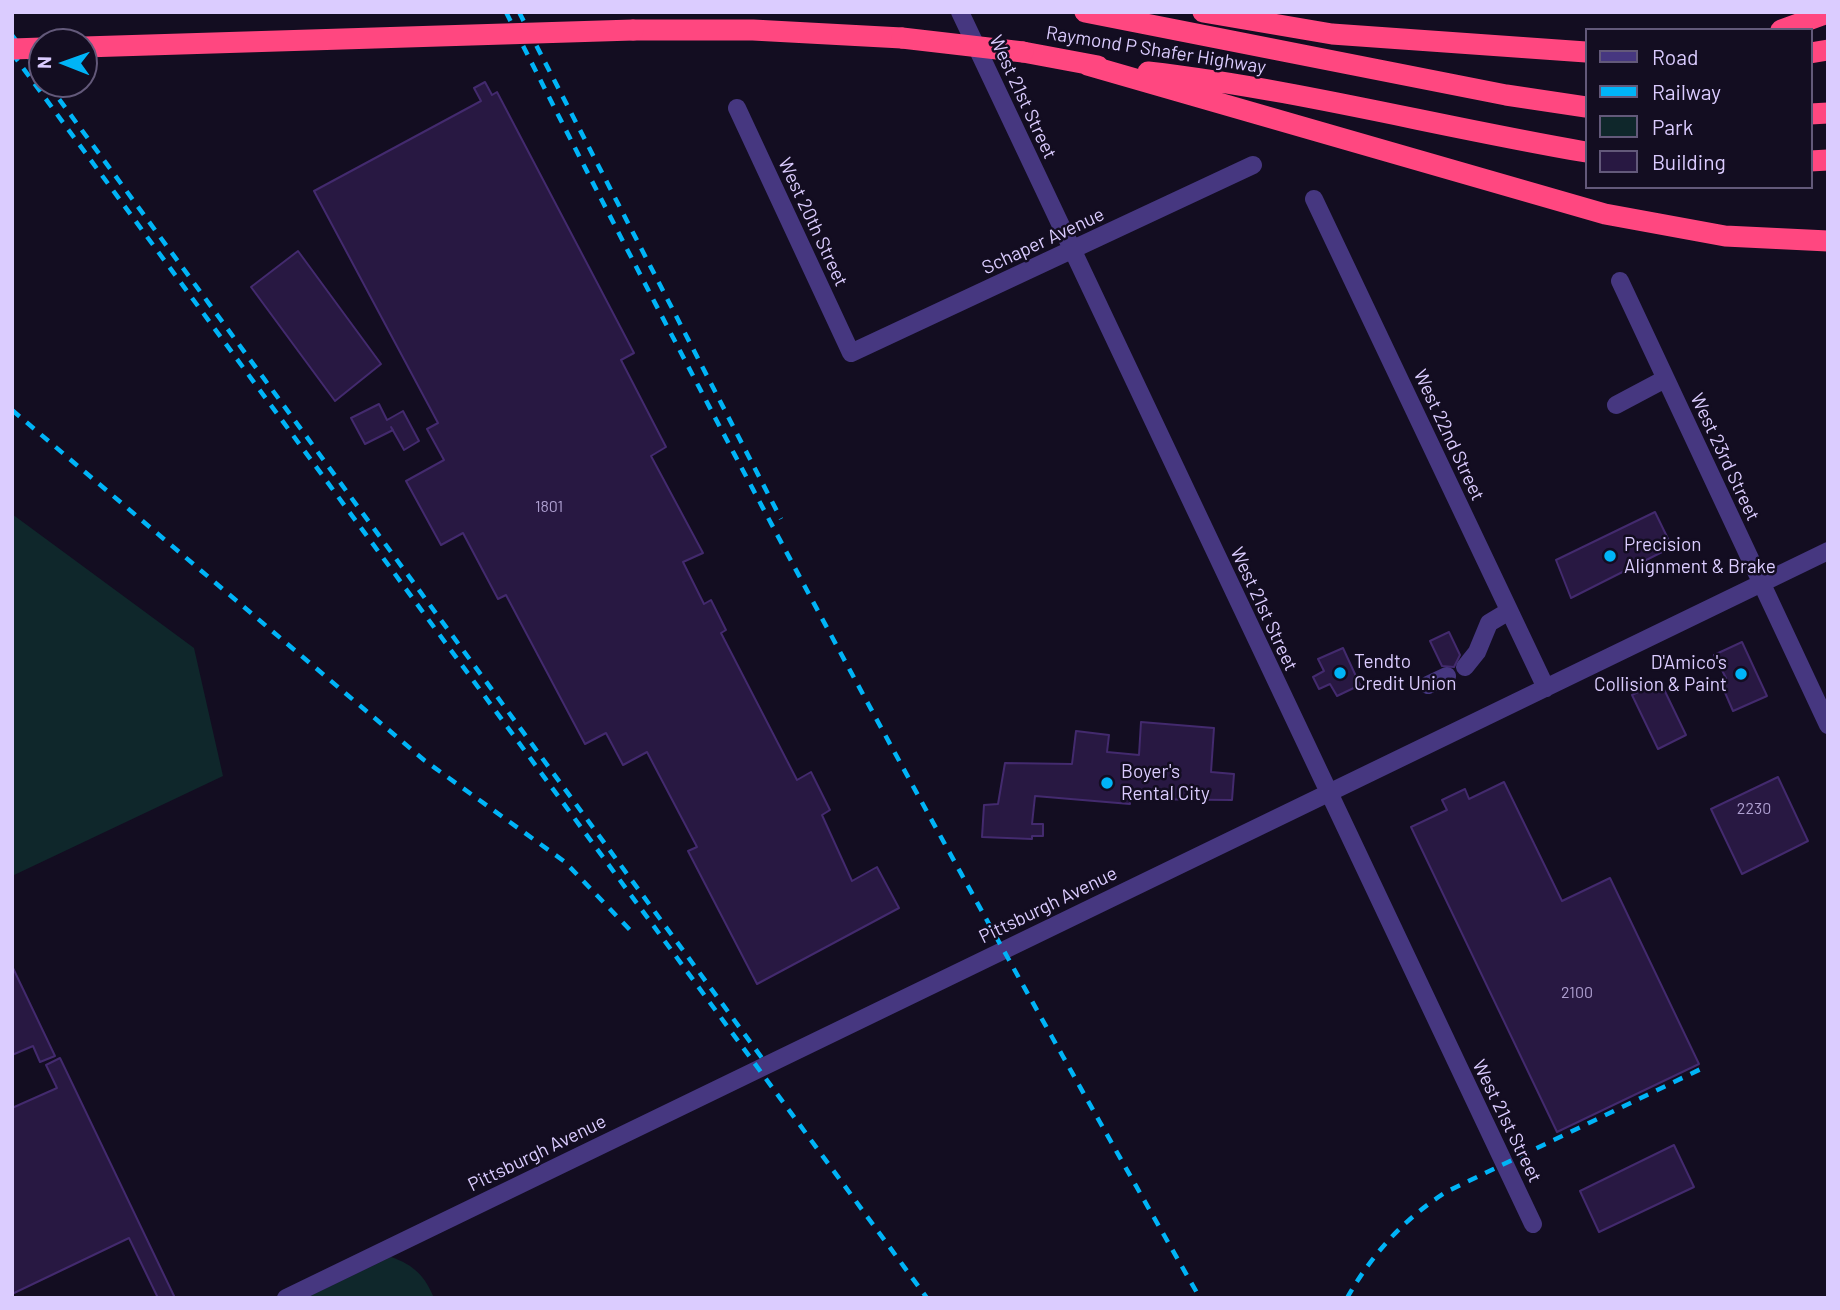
<!DOCTYPE html>
<html>
<head>
<meta charset="utf-8">
<style>
	body { margin:0 }
	#map { position:relative; width:1840px; height:1310px; overflow:hidden; background:#130d21; font-family:Barlow,sans-serif }
	canvas { display:block }
	.frame { position:absolute; inset:0; border:14px solid #dbccff; pointer-events:none }
	.legend { position:absolute; left:1585px; top:28px; width:228px; height:161px; box-sizing:border-box; background:#130d21; border:2px solid #63597a; margin:0; padding:9px 12px; list-style:none; font-size:21px; color:#dbccff }
	.legend li { display:flex; align-items:center; gap:14px; height:35px }
	.legend b { width:35px; border:2px solid #63597a }
	.north { position:absolute; left:28px; top:28px; width:70px; height:70px; box-sizing:border-box; background:#130d21; border:2px solid #63597a; border-radius:50%; rotate:271deg; font-size:19px; font-weight:700; line-height:28px; text-align:center; color:#dbccff }
	.north::after { content:''; display:block; margin:auto; width:24px; height:32px; background:#00b4f7; clip-path:polygon(50% 0,100% 100%,50% 72%,0 100%) }
</style>
</head>
<body>
<div id="map">
<canvas width="1840" height="1310"></canvas>
<div class="frame"></div>
<ul class="legend">
<li><b style="height:9px;background:#463780"></b>Road</li>
<li><b style="height:9px;background:#00b4f7"></b>Railway</li>
<li><b style="height:19px;background:#0f272b"></b>Park</li>
<li><b style="height:19px;background:#281842"></b>Building</li>
</ul>
<div class="north">N</div>
</div>
<script>
const context = document.querySelector('canvas').getContext('2d');
context.lineJoin = 'round';
function paint(path, color) {
  context.fillStyle = color;
  context.fill(path, 'evenodd');
}
function stroke(path, color, width, dash) {
  context.strokeStyle = color;
  context.lineWidth = width;
  context.lineCap = dash ? 'butt' : 'round';
  context.setLineDash(dash || []);
  context.stroke(path);
}
function write(font, color, halo, rows, align = 'center') {
  context.font = font + ' Barlow,sans-serif';
  context.lineWidth = 5;
  context.setLineDash([]);
  context.textBaseline = 'middle';
  context.strokeStyle = halo;
  context.fillStyle = color;
  for (const [text, x, y, turn = 0] of rows) {
    context.save();
    context.translate(x, y);
    context.rotate((+turn || 0) * Math.PI / 180);
    context.textAlign = isNaN(turn) ? turn : align;
    if (halo) context.strokeText(text, 0, 0);
    context.fillText(text, 0, 0);
    context.restore();
  }
}
paint(new Path2D(`
	M12 514 194 648 223 776 12 876Z
	M391 1257C414 1265 425 1276 434 1298H306Z`), '#0f272b');
const building = new Path2D(`
	M485 82 492 95 497 92 634 353 621 360 666 447 651 456 703 553 683 562 704 604 711 600 726 630 721 633 797 780 811 772 830 810 822 815 852 881 877 867 899 908 757 984 688 851 697 847 647 752 623 765 606 733 585 744 506 595 498 599 463 533 441 545 406 481 444 460 427 429 438 423 314 191 481 101 474 88Z
	M298 251 381 364 335 401 251 287Z
	M379 404 387 420 403 411 419 441 404 450 391 427 393 430 365 444 351 418Z
	M1655 512 1672 547 1571 598 1556 560Z
	M1449 632 1460 655 1454 667 1442 666 1430 641Z
	M1742 642 1767 696 1733 711 1720 681 1726 678 1714 655Z
	M1343 648 1360 685 1337 696 1330 684 1319 689 1313 677 1324 671 1318 659Z
	M1660 681 1686 735 1658 749 1632 695Z
	M1141 722 1214 728 1211 772 1234 774 1232 800 1130 799V804L1035 796 1032 824H1043V836H1032V839L982 837 984 805 998 804 1005 763 1072 764 1076 731 1109 735 1107 752 1139 755Z
	M1778 777 1808 841 1742 874 1711 809Z
	M1504 782 1562 901 1610 878 1699 1064 1557 1132 1411 827 1447 810 1442 800 1465 789 1469 799Z
	M12 966 55 1056 40 1062 33 1046 12 1055Z
	M60 1058 175 1298H158L129 1238 12 1294V1108L57 1088 46 1065Z
	M1674 1145 1694 1187 1599 1232 1580 1191Z`);
paint(building, '#281842');
stroke(building, '#432a6e', 2);
stroke(new Path2D(`
	M960 12 1533 1224
	M737 108 851 353 1253 165
	M1314 199 1546 688
	M1620 281 1828 725
	M1616 405 1665 379
	M1465 667 1477 652 1489 623 1509 611
	M1428 685 1447 676
	M286 1298 1828 551`), '#463780', 18);
stroke(new Path2D(`
	M1085 12 1506 95 1586 107
	M1203 12 1332 34 1586 52
	M633 30H753L902 38
	M1781 30 1828 13
	M1023 52 1098 66
	M1810 53 1828 50
	M1087 65 1605 214 1725 236 1828 241
	M1148 72C1295 89 1440 127 1586 152
	M1810 114 1828 113
	M1810 161 1828 160`), '#ff4780', 21);
stroke(new Path2D(`
	M506 12C725 447 958 876 1200 1298
	M519 12 781 519
	M12 35 42 75
	M12 53 927 1298
	M48 84 762 1058
	M12 410 424 760 565 862 631 931
	M1347 1298C1372 1254 1404 1219 1446 1192L1705 1067`), '#00b4f7', 4.5, [10, 9]);
stroke(new Path2D(`
	M902 38 1023 52
	M84 47 633 30
	M12 49 42 48`), '#ff4780', 21);
for (const [x, y, r, color] of [
	[1610,556,7,"#00b4f7"],
	[1340,673,7,"#00b4f7"],
	[1741,674,7,"#00b4f7"],
	[1107,783,7,"#00b4f7"]
]) {
  const dot = new Path2D();
  dot.arc(x, y, r, 0, 2 * Math.PI);
  context.fillStyle = color;
  context.fill(dot);
  stroke(dot, '#130d21', 2.5);
}
write('16px', '#ae9fd0', null, [
	["1801",549,507],
	["2230",1754,809],
	["2100",1577,993]
]);
write('19px', '#dbccff', '#130d21', [
	["Raymond P Shafer Highway",1156,50,9],
	["West 21st Street",1023,97,65],
	["West 20th Street",813,222,65],
	["Schaper Avenue",1043,241,-25],
	["West 22nd Street",1449,435,65],
	["West 23rd Street",1725,457,65],
	["West 21st Street",1264,609,65],
	["Pittsburgh Avenue",1048,905,-26],
	["West 21st Street",1507,1121,64],
	["Pittsburgh Avenue",537,1153,-26]
]);
write('19px', '#dbccff', '#130d21', [
	["Precision",1624,545],
	["Alignment & Brake",1624,567],
	["Tendto",1354,662],
	["Credit Union",1354,684],
	["D'Amico's",1727,663,"right"],
	["Collision & Paint",1727,685,"right"],
	["Boyer's",1121,772],
	["Rental City",1121,794]
], 'left');
</script>
</body>
</html>
